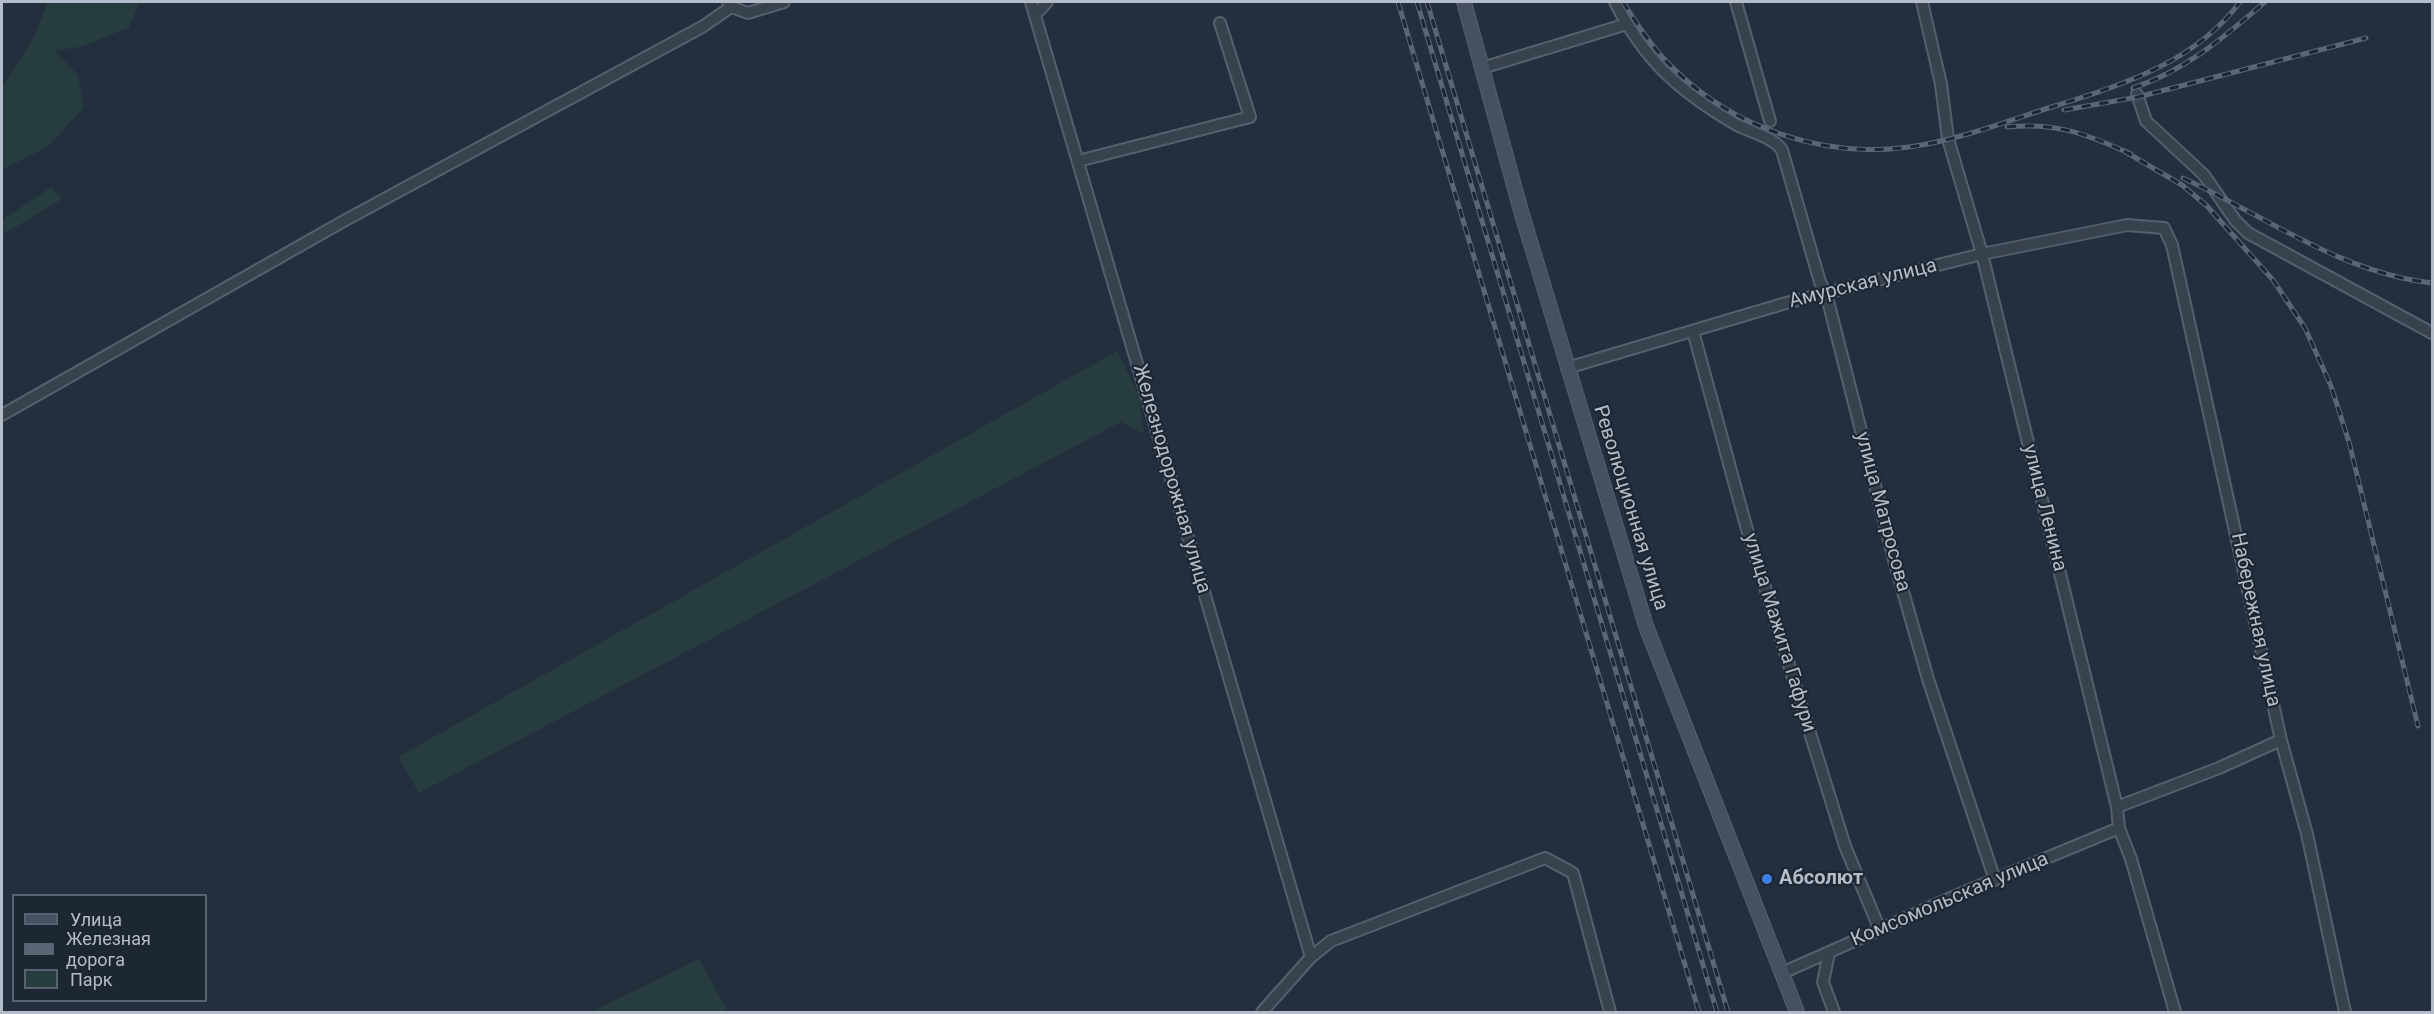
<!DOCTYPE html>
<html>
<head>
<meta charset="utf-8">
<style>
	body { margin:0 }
	#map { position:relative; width:2434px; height:1014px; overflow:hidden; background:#242f3e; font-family:Roboto,sans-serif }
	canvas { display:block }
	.frame { position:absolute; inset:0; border:3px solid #b4bcc9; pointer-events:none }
	.legend { position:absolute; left:12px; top:894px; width:195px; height:108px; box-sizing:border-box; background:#1d2633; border:2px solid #59626f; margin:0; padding:8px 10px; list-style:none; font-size:18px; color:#b4bcc9 }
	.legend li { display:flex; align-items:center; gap:12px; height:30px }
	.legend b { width:30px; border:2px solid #59626f }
</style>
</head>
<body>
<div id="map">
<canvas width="2434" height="1014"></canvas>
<div class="frame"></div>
<ul class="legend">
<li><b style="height:8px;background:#465061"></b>Улица</li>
<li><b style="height:8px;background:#5a6575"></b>Железная дорога</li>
<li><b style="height:16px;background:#263c3f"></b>Парк</li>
</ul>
</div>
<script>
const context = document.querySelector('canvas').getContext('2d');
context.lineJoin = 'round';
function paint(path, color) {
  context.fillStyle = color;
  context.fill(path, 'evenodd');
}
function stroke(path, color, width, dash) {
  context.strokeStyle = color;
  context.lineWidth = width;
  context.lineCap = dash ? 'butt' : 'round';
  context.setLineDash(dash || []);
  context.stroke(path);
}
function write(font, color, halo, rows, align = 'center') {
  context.font = font + ' Roboto,sans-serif';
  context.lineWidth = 4.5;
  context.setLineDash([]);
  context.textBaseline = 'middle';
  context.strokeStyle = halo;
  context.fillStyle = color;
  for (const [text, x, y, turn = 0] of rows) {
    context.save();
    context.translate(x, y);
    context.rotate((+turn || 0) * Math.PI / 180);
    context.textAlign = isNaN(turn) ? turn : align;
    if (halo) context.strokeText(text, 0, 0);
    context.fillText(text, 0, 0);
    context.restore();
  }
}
paint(new Path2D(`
	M48 2H140L129 27 84 46 55 51 78 75 84 108 48 146 2 170V88L34 37Z
	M51 187 62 199 2 235V220Z
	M1117 351 1139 395 1144 434 1121 422 419 793 398 757Z
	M699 959 728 1012H591Z`), '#263c3f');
const minor = new Path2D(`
	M728 2 731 7 748 13 784 2
	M1031 2 1311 957
	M1615 2C1645 61 1679 91 1735 124 1750 132 1773 137 1782 150L1820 282 1826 293 1894 560 1928 679 1995 880
	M1736 2 1770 121
	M1922 2 1941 84 1948 139 1982 254 2117 807 2119 828 2131 859 2175 1012
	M1035 15 1047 2
	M1482 68 1627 24
	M2137 94 2146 121 2204 175 2235 220 2248 233 2432 333
	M1078 161 1250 117 1220 23
	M1693 331 1746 526 1845 846 1880 930
	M1567 368 1786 303 1982 254 2127 225 2164 228 2172 245 2281 740 2307 834 2345 1012
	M2 415 342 222 702 27 731 7
	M2117 807 2219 768 2281 740
	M1829 953 1823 982 1834 1012
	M1782 973 1962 893 2119 828
	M1262 1012 1311 957 1331 941 1545 858 1573 873 1610 1012`);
const secondary = new Path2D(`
	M1464 2 1521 211 1646 626 1797 1012`);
stroke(minor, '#565f6c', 14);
stroke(secondary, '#565f6c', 16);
stroke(minor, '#38414e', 10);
stroke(secondary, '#465061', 14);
const rail = new Path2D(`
	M1398 2 1699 1012
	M1417 2 1717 1012
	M1427 2 1728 1012
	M1623 2C1637 24 1653 49 1672 67 1733 128 1824 159 1909 147 1960 140 2010 120 2058 105 2127 83 2195 62 2240 2
	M2133 88C2185 71 2224 37 2265 2
	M2064 110 2138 97 2366 38
	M2007 127C2057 122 2086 134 2131 154
	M2124 151 2182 185 2207 206 2273 280 2305 328 2331 386 2349 442 2418 726
	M2183 178C2265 216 2341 273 2432 283`);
stroke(rail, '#5a6575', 5);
stroke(rail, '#1d2633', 3, [9]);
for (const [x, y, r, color] of [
	[1767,879,6,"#3f7fe0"]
]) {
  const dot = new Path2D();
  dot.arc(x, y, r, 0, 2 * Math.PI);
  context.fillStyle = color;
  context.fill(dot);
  stroke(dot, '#1d2633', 2);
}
write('20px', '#b4bcc9', '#1d2633', [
	["Амурская улица",1863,284,-14],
	["Железнодорожная улица",1171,479,74],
	["Революционная улица",1630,508,73],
	["улица Ленина",2044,508,76],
	["улица Матросова",1882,512,75],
	["Набережная улица",2255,620,78],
	["улица Мажита Гафури",1779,633,73],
	["Комсомольская улица",1950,900,-23]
]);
write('bold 20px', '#b4bcc9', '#1d2633', [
	["Абсолют",1779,879]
], 'left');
</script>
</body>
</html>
